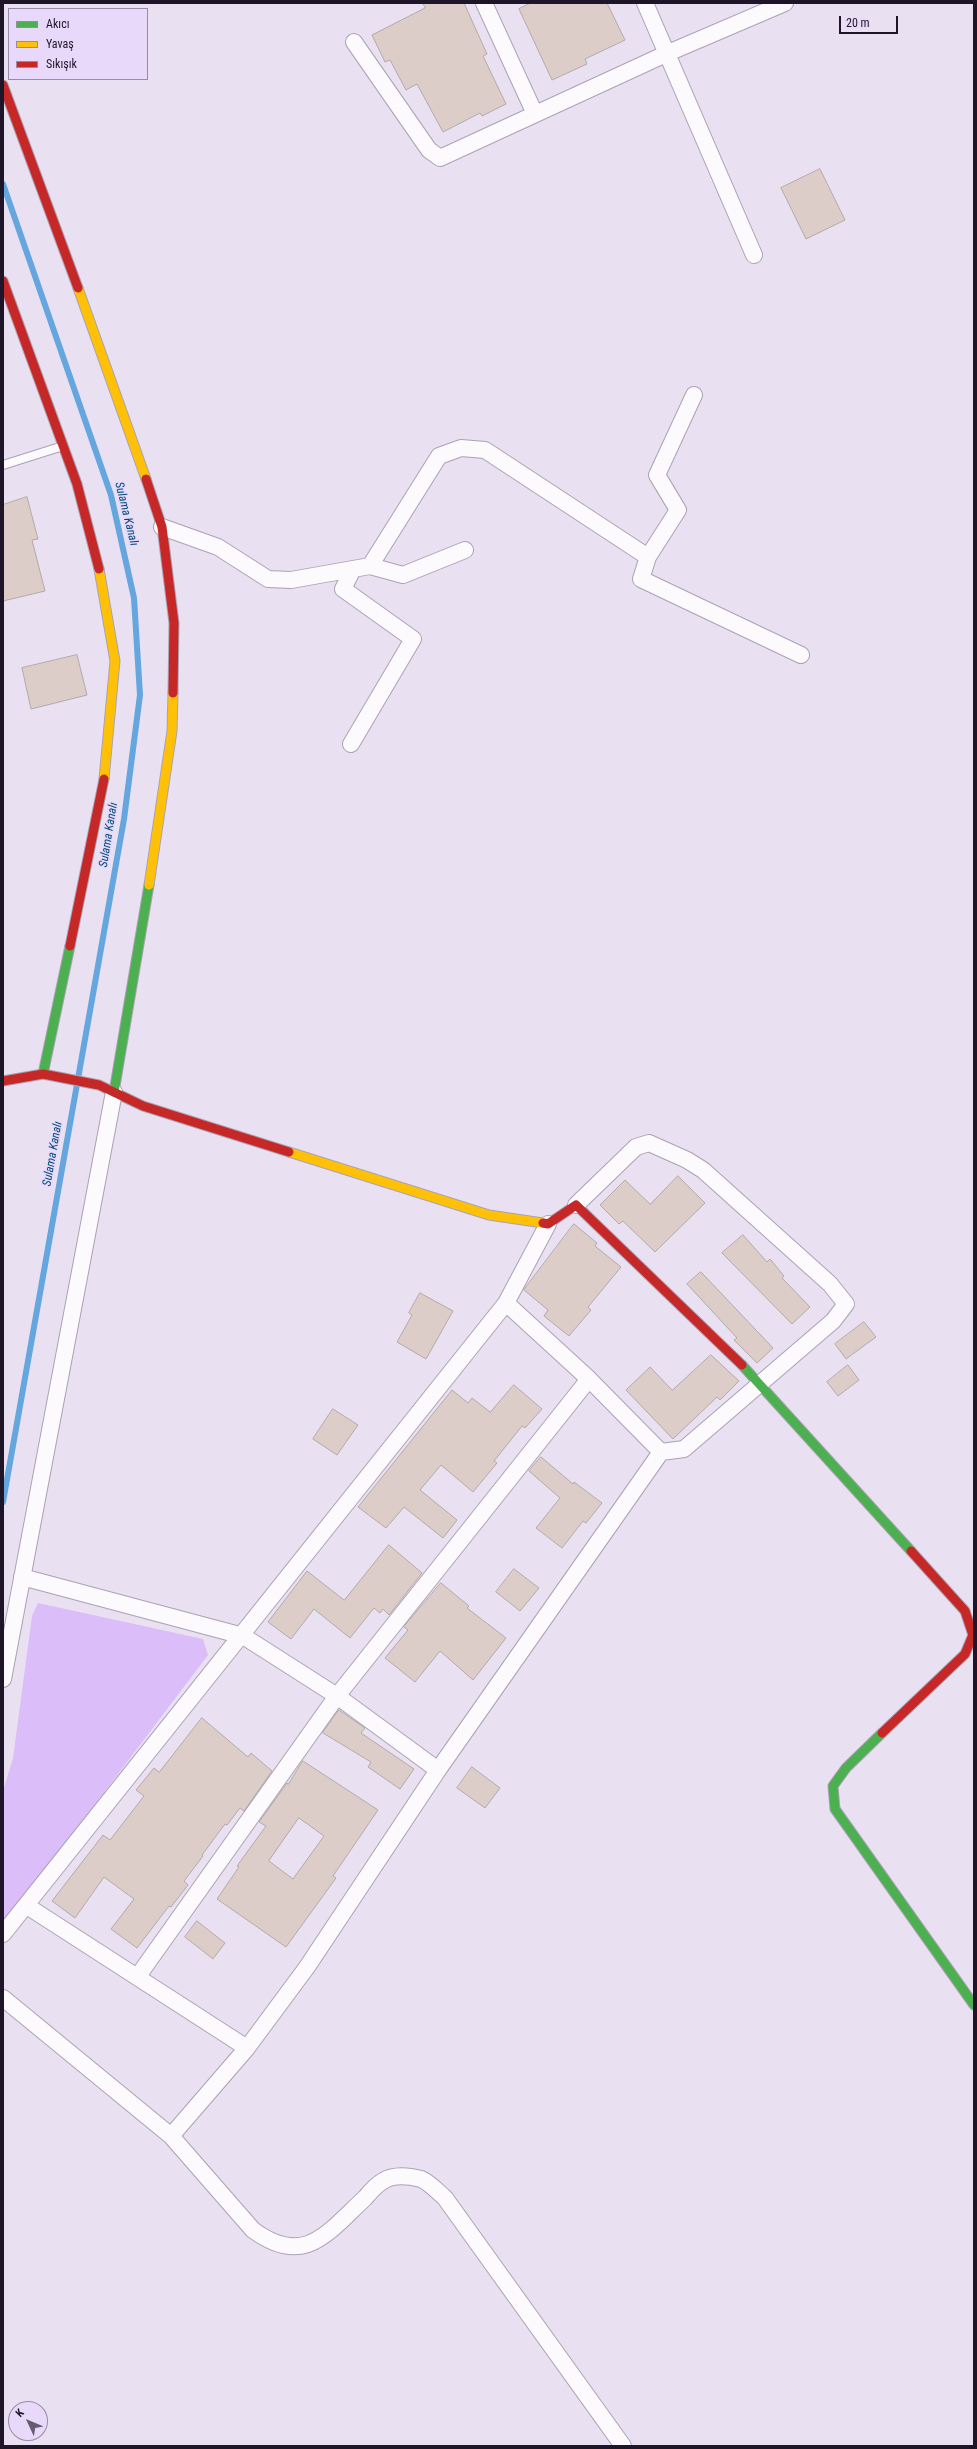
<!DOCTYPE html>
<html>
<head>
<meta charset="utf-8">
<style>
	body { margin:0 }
	#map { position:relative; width:977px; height:2449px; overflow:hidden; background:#e9e1f2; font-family:"Roboto Condensed",sans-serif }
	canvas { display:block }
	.frame { position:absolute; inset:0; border:4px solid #1f1529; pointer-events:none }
	.legend { position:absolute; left:8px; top:8px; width:140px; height:72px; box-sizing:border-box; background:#e8d9fa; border:1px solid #988ba6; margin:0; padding:5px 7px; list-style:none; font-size:12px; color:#1f1529 }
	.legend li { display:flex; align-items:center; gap:8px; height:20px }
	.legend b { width:20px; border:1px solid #988ba6 }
	.north { position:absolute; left:8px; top:2401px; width:40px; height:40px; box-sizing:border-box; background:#e8d9fa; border:1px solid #988ba6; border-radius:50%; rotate:314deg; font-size:11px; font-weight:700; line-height:16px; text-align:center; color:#1f1529 }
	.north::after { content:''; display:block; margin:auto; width:14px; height:18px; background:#665c6f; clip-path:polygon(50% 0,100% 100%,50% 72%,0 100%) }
	.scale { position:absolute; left:839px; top:16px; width:59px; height:18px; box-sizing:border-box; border:2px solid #1f1529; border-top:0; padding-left:5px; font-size:12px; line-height:14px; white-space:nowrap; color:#1f1529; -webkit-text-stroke:3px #e8d9fa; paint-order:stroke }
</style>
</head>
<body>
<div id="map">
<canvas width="977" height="2449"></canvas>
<div class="frame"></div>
<ul class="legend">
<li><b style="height:5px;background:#4caf50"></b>Akıcı</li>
<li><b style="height:5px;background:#ffc107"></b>Yavaş</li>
<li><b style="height:5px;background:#c62828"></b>Sıkışık</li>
</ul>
<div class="north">K</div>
<div class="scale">20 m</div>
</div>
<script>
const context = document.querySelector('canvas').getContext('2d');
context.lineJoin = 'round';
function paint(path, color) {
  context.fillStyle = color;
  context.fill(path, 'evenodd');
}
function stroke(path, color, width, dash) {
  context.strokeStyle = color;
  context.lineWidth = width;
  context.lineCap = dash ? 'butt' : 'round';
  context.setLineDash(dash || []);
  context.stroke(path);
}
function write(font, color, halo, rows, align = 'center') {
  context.font = font + ' "Roboto Condensed",sans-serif';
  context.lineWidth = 3;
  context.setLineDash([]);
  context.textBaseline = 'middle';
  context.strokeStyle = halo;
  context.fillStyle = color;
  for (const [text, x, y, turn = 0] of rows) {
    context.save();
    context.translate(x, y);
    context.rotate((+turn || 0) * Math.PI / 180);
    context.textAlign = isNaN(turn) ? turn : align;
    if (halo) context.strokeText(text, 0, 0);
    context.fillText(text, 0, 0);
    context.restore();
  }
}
paint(new Path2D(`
	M38 1603 203 1639 208 1655 3 1926V1791L13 1758 32 1616Z`), '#dabdf9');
stroke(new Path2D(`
	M3 184 111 495 134 598 140 695 124 819 3 1502`), '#65a6de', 6);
const building = new Path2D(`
	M423 3H464L487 54 483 56 506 104 482 116 480 113 443 132 417 84 406 90 390 60 385 62 372 35 425 8Z
	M531 3H607L625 40 585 59 587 64 552 80 519 9Z
	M820 169 845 220 806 239 781 188Z
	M27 497 38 539 32 540 45 591 3 601V505Z
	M77 655 87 695 31 709 22 668Z
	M678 1176 705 1203 655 1252 623 1221 619 1224 600 1205 625 1180 650 1204Z
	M574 1224 597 1243 595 1246 621 1267 588 1307 591 1310 569 1336 544 1316 548 1310 524 1290Z
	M743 1235 767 1262 770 1259 784 1276 782 1278 810 1307 792 1324 722 1253Z
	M701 1272 773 1348 757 1363 734 1340 737 1338 687 1284Z
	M420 1293 453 1311 426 1359 397 1342 412 1315 409 1313Z
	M864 1322 876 1337 846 1359 835 1344Z
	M711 1355 739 1381 720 1400 717 1397 673 1439 626 1390 650 1367 672 1390Z
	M848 1365 859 1380 838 1396 827 1382Z
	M514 1385 542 1409 525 1428 522 1426 494 1461 497 1463 473 1492 441 1465 420 1490 457 1520 443 1538 404 1507 386 1528 358 1507 452 1390 468 1403 472 1398 490 1412Z
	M333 1409 358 1425 337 1455 313 1439Z
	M541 1457 573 1484 574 1482 602 1503 586 1523 583 1521 562 1548 536 1528 560 1498 529 1471Z
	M389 1545 422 1573 389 1615 383 1609 380 1613 374 1608 350 1638 314 1609 291 1639 268 1622 307 1571 344 1600Z
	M514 1569 539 1588 520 1611 496 1592Z
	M441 1583 469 1606 467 1608 506 1638 473 1680 440 1651 415 1682 385 1658 408 1630 404 1627Z
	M339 1710 365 1728 361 1733 414 1769 400 1789 368 1767 371 1762 323 1733Z
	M202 1718 248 1757 251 1753 272 1771 244 1811 240 1808 227 1825 225 1824 202 1855 203 1856 184 1881 188 1885 171 1907 169 1906 137 1948 111 1929 134 1899 104 1877 75 1918 52 1901 103 1835 110 1840 144 1796 136 1790 154 1768 159 1772Z
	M303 1761 378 1810 333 1876 336 1878 286 1947 217 1899 239 1867 237 1866 266 1826 259 1822 287 1783 288 1784ZM299 1818 324 1836 293 1879 269 1861Z
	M472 1767 500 1788 485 1808 457 1788Z
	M197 1921 225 1943 213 1959 185 1937Z`);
paint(building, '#ddcdc8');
stroke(building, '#b4a8a8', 1);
const lane = new Path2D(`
	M3 465 63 446`);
const street = new Path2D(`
	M484 3 535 114
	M645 3 754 255
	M354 42 429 150 440 158 668 53 785 3
	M162 527 218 547 268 579 291 580 370 566 439 456 461 448 485 450 648 557 641 579 801 655
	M648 557 678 510 657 475 694 395
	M370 566 403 575 465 550
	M351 744 413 639 343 589 353 569
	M506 1303 589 1379 661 1452
	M22 1577 243 1636 337 1696 438 1770
	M3 1679 114 1092
	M27 1906 247 2048
	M3 1934 506 1303 548 1224
	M138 1976 337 1696 589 1379
	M3 1998 171 2136 253 2230C305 2268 327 2233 365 2198 370 2192 376 2185 383 2181 394 2174 409 2176 421 2179 429 2182 438 2192 445 2198L623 2446
	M171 2136 247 2048 307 1967 438 1770 661 1452 684 1449 833 1321 846 1304 830 1284 703 1170 687 1160 649 1143 636 1147 576 1205`);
const fast = new Path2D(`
	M43 1074 70 946
	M114 1092 149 885
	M742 1365 911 1551
	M882 1733 846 1768 833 1786 835 1809 974 2005`);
const slow = new Path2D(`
	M78 288 146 479
	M99 569 115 661 104 779
	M149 885 172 731 173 693
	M289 1152 489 1215 543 1223`);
const jam = new Path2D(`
	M3 85 78 288
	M3 281 77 484 99 569
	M146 479 162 527 174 623 173 693
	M70 946 104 779
	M3 1081 43 1074 99 1085 143 1106 289 1152
	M543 1223 548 1224 576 1205 742 1365
	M882 1733 965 1654 973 1635 965 1611 911 1551`);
stroke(lane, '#aaa2b3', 10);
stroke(street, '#aaa2b3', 18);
stroke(fast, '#aaa2b3', 11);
stroke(slow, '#aaa2b3', 11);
stroke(jam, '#aaa2b3', 11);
stroke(lane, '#fcfafd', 8);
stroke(street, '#fcfafd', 16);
stroke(fast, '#4caf50', 9);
stroke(slow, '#ffc107', 9);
stroke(jam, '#c62828', 9);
write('italic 12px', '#004a79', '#e8d9fa', [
	["Sulama Kanalı",126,514,76],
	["Sulama Kanalı",109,835,-81],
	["Sulama Kanalı",53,1154,-80]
]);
</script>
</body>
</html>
